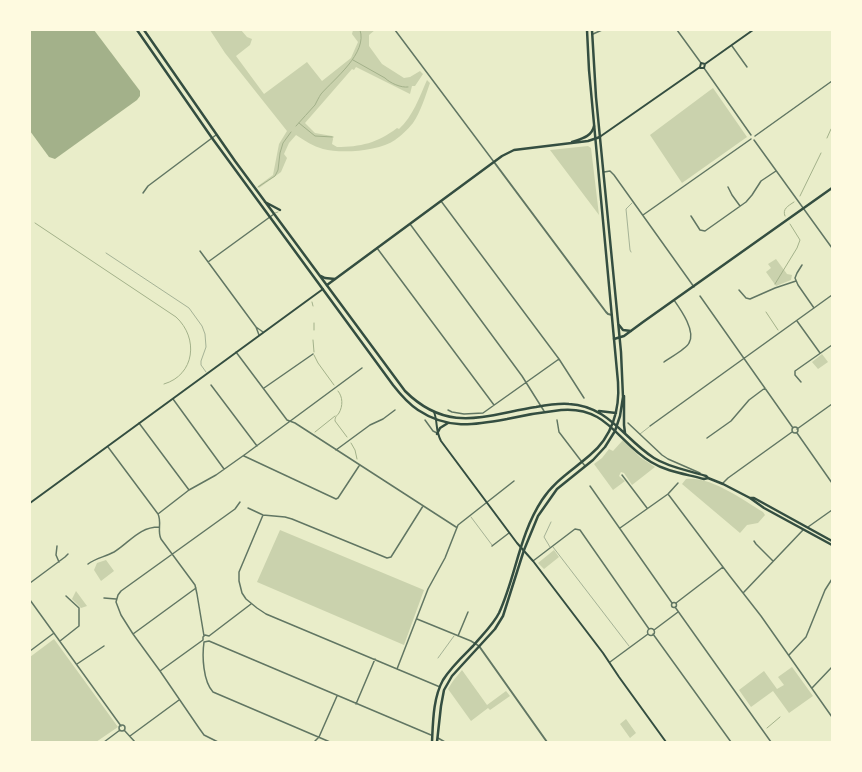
<!DOCTYPE html>
<html>
<head>
<meta charset="utf-8">
<style>
	body { margin:0 }
	#map { position:relative; width:862px; height:772px; overflow:hidden; background:#e9edc9; font-family:"Varela Round",sans-serif }
	canvas { display:block }
	.frame { position:absolute; inset:0; border:31px solid #fefae0; pointer-events:none }
</style>
</head>
<body>
<div id="map">
<canvas width="862" height="772"></canvas>
<div class="frame"></div>
</div>
<script>
const context = document.querySelector('canvas').getContext('2d');
context.lineJoin = 'round';
function paint(path, color) {
  context.fillStyle = color;
  context.fill(path, 'evenodd');
}
function stroke(path, color, width, dash) {
  context.strokeStyle = color;
  context.lineWidth = width;
  context.lineCap = dash ? 'butt' : 'round';
  context.setLineDash(dash || []);
  context.stroke(path);
}
paint(new Path2D(`
	M210 30H241L247 37 252 39 250 45 236 56 264 94 307 62 322 81 351 58 358 42 352 34 353 30H375L369 35V46L382 64 404 78 410 77 420 71 423 74 415 86H412L410 94 356 67 354 70 352 69 305 123 315 133 332 136 333 139 332 144 337 147C360 147 378 143 397 128L399 129C413 116 419 98 427 80L430 83C425 97 421 111 413 123 408 129 401 136 395 140 379 151 342 154 323 149 313 146 305 141 296 135L289 143 284 154 287 158 281 172 259 188 258 186 273 175 279 144 287 131 225 53Z
	M713 88 747 137 682 183 650 135Z
	M588 146 591 148 599 215 550 150Z
	M776 259 787 274 792 275 791 280 776 286 766 272 771 268 768 264Z
	M822 354 828 362 818 369 812 362Z
	M623 440 640 457 655 467 632 485 624 473 621 472 619 476 625 481 613 490 594 464 602 458 609 449 613 451Z
	M686 479C711 476 743 500 763 512L765 515 758 523 747 525 740 533 682 484Z
	M280 530 424 590 404 645 257 582Z
	M554 550 559 557 544 569 538 563Z
	M106 560 114 571 101 581 94 570 97 563Z
	M76 591 87 606 81 608 72 599Z
	M54 639 118 727 96 742H30V657Z
	M792 667 813 696 789 713 773 691 751 707 739 690 764 671 777 689 784 685 778 677Z
	M462 670 487 705 506 691 510 696 490 710 488 708 471 721 448 689 453 681Z
	M626 719 636 733 630 738 620 724Z`), '#cad2ad');
paint(new Path2D(`
	M30 30H94L140 91V96L137 100 55 159 49 157 30 131Z`), '#a3b18a');
stroke(new Path2D(`
	M353 60 385 78C390 83 401 88 408 87
	M299 123 315 136 333 137
	M296 126C302 119 309 112 315 105 317 101 319 97 321 94 334 79 368 53 360 30
	M827 138 831 129
	M258 187 275 176 278 170 280 153 283 143 291 132
	M800 196 821 153
	M785 216C782 209 788 206 794 202
	M35 223 176 317C199 338 195 375 164 384
	M775 284 797 248 800 240 790 224
	M312 302 313 306
	M766 312 778 330
	M314 330V323
	M313 340 314 352
	M314 355 318 363 334 385
	M338 391C343 397 343 406 339 413 337 416 335 416 335 421L347 437
	M315 432 335 416
	M351 443 355 450 357 459
	M767 728 780 717`), '#a3b18a', 1);
stroke(new Path2D(`
	M275 213 278 212
	M631 252 630 250 626 209 632 203
	M106 253 189 308 202 326 205 334 206 347 201 361V365L206 372
	M640 434 649 427
	M471 517 492 545
	M550 547 544 537 551 522
	M553 547 629 646
	M438 658 454 636`), '#617663', 0.5);
stroke(new Path2D(`
	M395 30 494 162
	M677 30 701 63
	M593 34 602 30
	M732 46 747 67
	M704 68 751 135
	M755 136 832 81
	M754 140 832 248
	M604 172 610 171 614 175 694 287
	M728 187 732 195 740 206
	M143 193 148 186 216 135
	M441 201 559 359 584 398
	M643 215 751 139
	M691 216 700 230 705 231 746 202 752 195 761 181 776 171
	M410 224 522 376 544 411
	M377 248 494 405
	M200 251 256 327 259 335
	M208 262 274 214
	M802 265 797 273 795 278 798 285 814 308
	M739 290 746 298 750 299 775 288 796 281
	M700 296 793 428
	M797 321 820 353
	M256 327 263 332
	M236 352 287 420 295 423 456 527
	M664 362C671 357 686 349 689 343 696 331 681 310 674 300
	M801 382 795 375V371L832 345
	M211 385 257 446
	M264 388 313 354
	M173 399 224 469
	M448 410 452 412 464 414 483 413 559 359
	M425 420 433 431 437 433
	M557 420 559 432 585 466
	M139 423 189 490
	M628 423 662 455 668 459 700 473
	M650 426 832 295
	M792 430a3 3 0 1 1 6 0a3 3 0 1 1-6 0Z
	M797 429 832 404
	M797 433 832 483
	M707 438 731 421 749 400 765 388
	M108 447 158 514C162 522 157 531 161 539L195 585 197 594 204 636
	M336 450 370 425 383 419 395 410
	M244 456 336 499 338 498 359 466
	M622 475 647 508
	M723 483 728 478 792 432
	M590 486 672 603
	M668 494 729 575 761 616 832 717
	M248 508 263 515 285 517 292 519 387 558 391 557 423 506
	M158 514 189 490 216 475 247 453 362 368
	M263 515 239 572V581L242 593 246 599 257 608 266 614 440 687
	M808 527 832 510
	M620 528 668 494 678 483
	M754 541 756 544 773 561
	M57 546 56 555 59 562
	M492 546 509 533
	M533 561 575 529 580 530 649 629
	M88 564C96 558 105 557 114 552 130 542 139 527 159 527
	M30 583 65 557 68 554
	M744 592 803 530
	M104 598 116 599
	M30 600 121 726
	M671.5 605a2.5 2.5 0 1 1 5 0a2.5 2.5 0 1 1-5 0Z
	M676 603 723 567
	M675 607 771 742
	M417 619 471 641 479 646
	M647.5 632a3.5 3.5 0 1 1 7 0a3.5 3.5 0 1 1-7 0Z
	M654 630 678 612
	M133 634 196 588
	M653 634 731 742
	M209 636 251 604
	M458 636 468 612
	M203 640V637L205 635 209 636
	M60 641 79 626V608L66 596
	M204 642 209 641 431 735
	M204 642C202 656 203 681 213 692L330 742
	M30 651 54 633
	M789 655 806 637 825 590 832 579
	M610 662 648 634
	M77 664 104 646
	M397 669 428 589 445 558 458 525 514 481
	M160 671 203 640
	M812 688 832 667
	M356 704 375 659
	M119 728a3 3 0 1 1 6 0a3 3 0 1 1-6 0Z
	M124 730 135 742
	M130 736 179 700
	M438 738 445 742
	M104 742 120 730
	M218 742 204 735 199 728 160 671 133 634 121 615 116 602 118 595 121 591 235 509 240 502
	M314 742 319 737 337 696`), '#617663', 1.5);
stroke(new Path2D(`
	M494 162 606 312 608 314 612 315
	M479 646 547 742`), '#617663', 2);
stroke(new Path2D(`
	M705 64 753 30
	M700 67 701 63 705 64
	M700 68H704L705 64
	M601 136 700 67
	M434 412C438 422 435 430 441 441L517 543 533 561 603 653 619 677 666 742
	M30 503 323 289`), '#344e41', 2);
stroke(new Path2D(`
	M572 142C580 139 592 137 594 126
	M327 285 502 156 514 150 588 141 600 137
	M619 325 623 330 631 331
	M614 339 624 336 643 322 832 188`), '#344e41', 2.5);
stroke(new Path2D(`
	M137 30 212 138 393 385C400 394 409 404 418 410 448 430 474 425 507 419 525 415 543 412 561 410 608 406 617 442 651 462 667 472 686 474 704 479L708 478
	M144 30 235 161 405 391C448 434 485 415 536 407 547 405 558 403 569 404 609 406 624 439 654 458 670 468 688 470 706 476L708 478 723 484 750 498H754L832 541
	M265 202 280 210
	M321 276 325 278 335 279
	M624 396V425L625 433
	M599 411 616 413
	M437 434 440 428 448 423
	M750 498 764 508 832 545
	M432 742C433 722 433 698 443 680 451 667 463 656 473 646 482 635 493 625 499 613 516 576 519 535 542 500 554 481 573 470 590 455 612 437 620 410 618 382L589 70 587 30
	M437 742 441 706 444 690 452 676 495 629 503 616 524 550 538 516 557 489 593 460 605 447 615 431 620 416 623 397 621 352 596 97 592 30`), '#344e41', 2.5);
</script>
</body>
</html>
